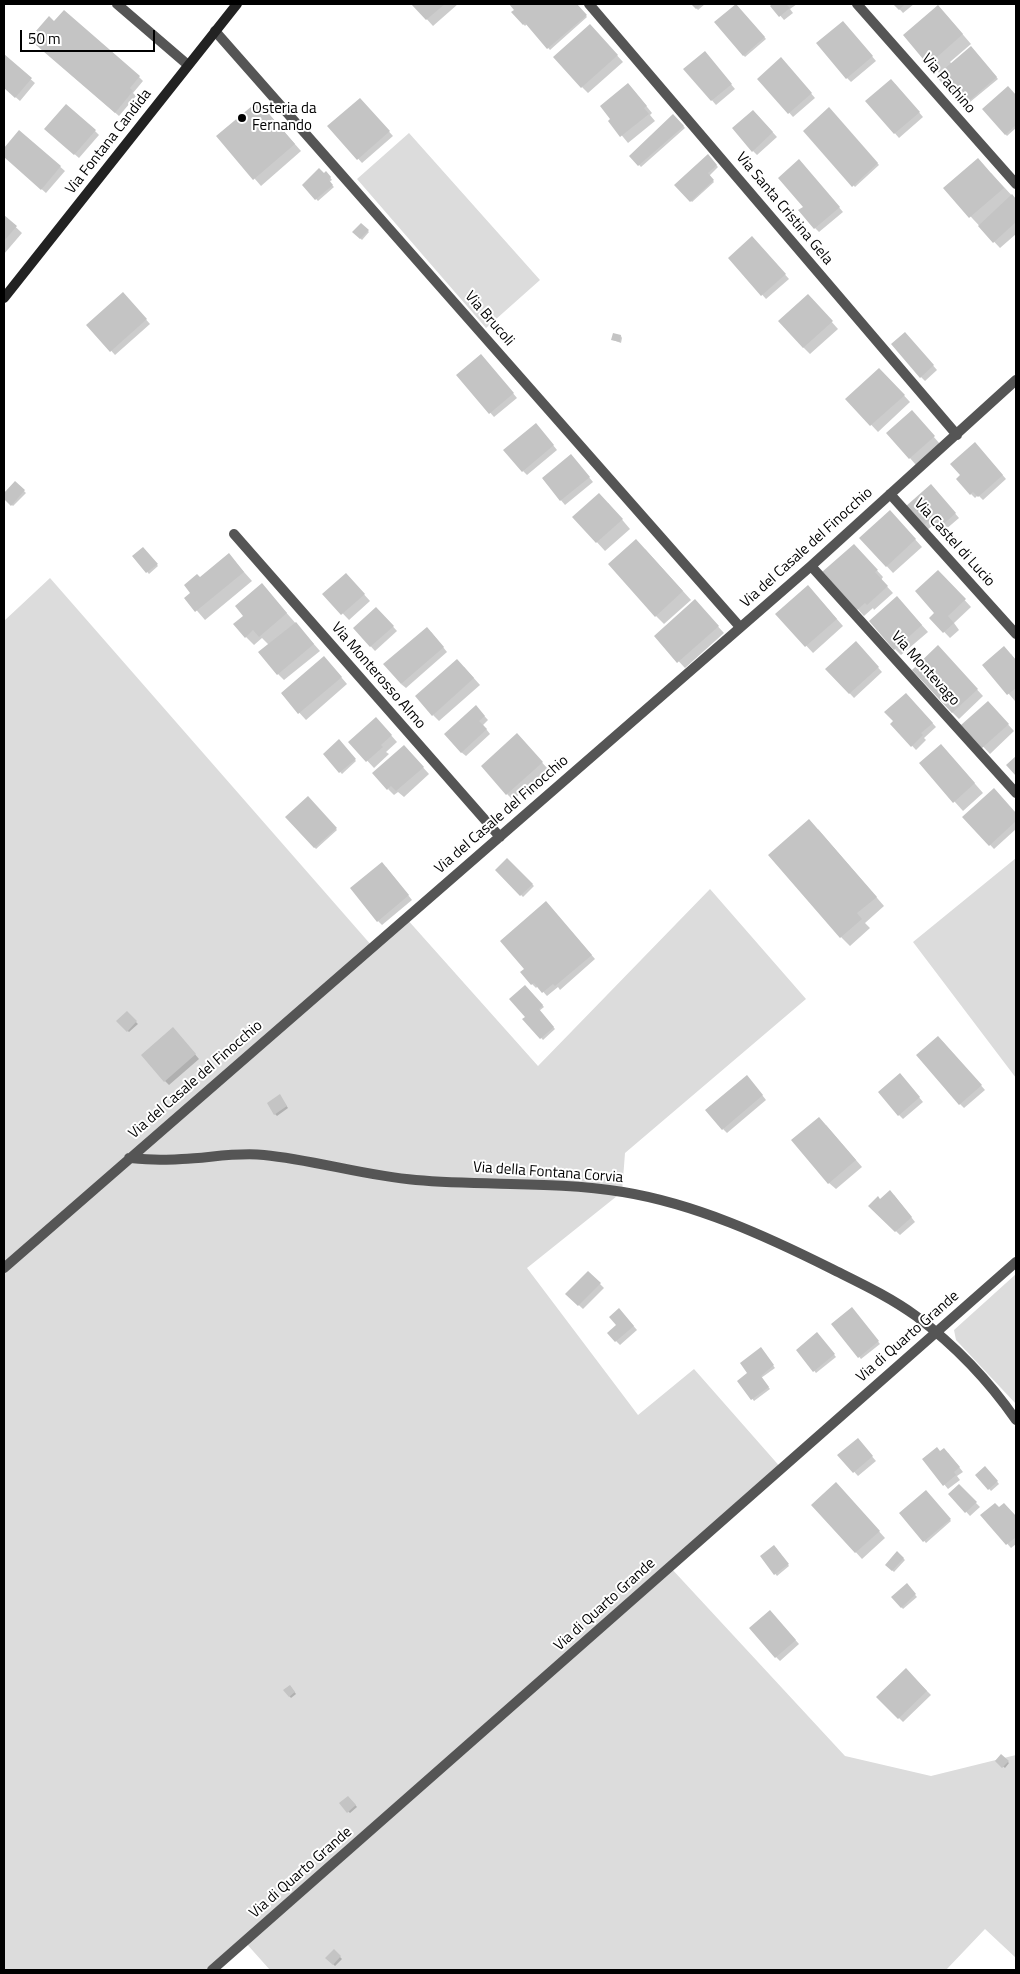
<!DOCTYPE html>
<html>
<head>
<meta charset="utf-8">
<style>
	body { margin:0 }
	#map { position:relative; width:1020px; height:1974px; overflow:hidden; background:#fff; font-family:"Titillium Web",sans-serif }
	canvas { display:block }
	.frame { position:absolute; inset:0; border:5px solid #000; pointer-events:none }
	.scale { position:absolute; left:20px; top:30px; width:135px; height:22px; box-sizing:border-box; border:2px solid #000; border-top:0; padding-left:6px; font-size:15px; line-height:18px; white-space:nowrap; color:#000; -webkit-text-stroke:4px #fff; paint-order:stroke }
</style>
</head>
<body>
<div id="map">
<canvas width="1020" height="1974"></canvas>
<div class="frame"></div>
<div class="scale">50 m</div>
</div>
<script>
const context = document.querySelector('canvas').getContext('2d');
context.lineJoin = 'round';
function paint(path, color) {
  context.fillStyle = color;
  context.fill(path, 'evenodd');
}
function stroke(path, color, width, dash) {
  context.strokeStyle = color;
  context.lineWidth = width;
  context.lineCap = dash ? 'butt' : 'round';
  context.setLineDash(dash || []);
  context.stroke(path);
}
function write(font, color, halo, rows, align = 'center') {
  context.font = font + ' "Titillium Web",sans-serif';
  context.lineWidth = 4;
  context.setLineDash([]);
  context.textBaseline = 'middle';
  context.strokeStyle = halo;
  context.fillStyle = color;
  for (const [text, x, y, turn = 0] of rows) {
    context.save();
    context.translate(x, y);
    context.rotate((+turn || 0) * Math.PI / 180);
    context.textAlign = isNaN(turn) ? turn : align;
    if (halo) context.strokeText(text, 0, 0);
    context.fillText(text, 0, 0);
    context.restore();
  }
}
paint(new Path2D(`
	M409 133 540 280 486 328 357 179Z
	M50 578 372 946 406 918 538 1066 710 889 806 999 625 1153 622 1192 527 1268 638 1415 694 1369 782 1469 670 1567 845 1756 931 1776 1016 1755V1958L985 1929 946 1970H270L245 1942 212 1970H4V621Z
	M1016 858V1078L913 942Z
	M1016 1274V1404L956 1340 954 1330Z`), '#dcdcdc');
paint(new Path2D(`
	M413 4H458L433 26Z
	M511 4H576L587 17 550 50 527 24 525 26 513 12 516 10Z
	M693 4H705L698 10Z
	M774 4H797L790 9 793 13 784 20 772 6Z
	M895 4H914L903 13Z
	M736 5 766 39 745 57 716 22Z
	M946 15 971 44 950 62 952 64 971 48 998 79 964 107 938 76 940 74 905 35Z
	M847 27 876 61 851 82 847 78Z
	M596 32 623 62 588 93 582 87Z
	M35 43 139 77 143 81 133 93 136 96 119 116Z
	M4 56 35 83 20 101 4 87Z
	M708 57 735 89 716 105 685 69Z
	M785 63 815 98 793 117 759 79Z
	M895 84 923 117 899 138 867 101Z
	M1008 88 1016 97V128L1007 136 983 109Z
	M634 91 652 113 650 115 655 121 628 143 610 121Z
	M363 103 393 136 362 163 329 126Z
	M264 109 301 151 261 186 218 136Z
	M829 109 879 165 855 187 804 131Z
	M673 115 685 128 641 167 631 156Z
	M757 115 777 137 757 155 753 151Z
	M19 131 65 171 46 193 4 156V150Z
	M95 131 99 135 79 158 50 133Z
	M708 156 718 167 709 176 714 182 692 202 676 185Z
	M803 165 843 212 819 232 815 228 804 207Z
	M326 173 332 180 329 182 334 187 318 201 303 185Z
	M991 173 1016 200V234L1000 248 945 189Z
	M4 216 22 233 4 254Z
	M361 224 369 232 362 240 354 232Z
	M756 242 789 279 766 299 730 258Z
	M127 298 150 324 115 355 88 325Z
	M814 302 838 329 810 354 803 347Z
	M621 336 622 338 621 343 613 340Z
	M909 338 937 370 925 381 921 377Z
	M485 360 517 398 494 417 458 376Z
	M886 376 910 402 878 432 847 399Z
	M918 419 940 444 916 465 888 433Z
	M540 429 557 450 527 475 523 471Z
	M979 448 1006 479 983 500 978 495 975 498 971 494Z
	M575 460 593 482 565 505 543 479Z
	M15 482 26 493 13 506 4 498V495Z
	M935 490 959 518 945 530 937 522 927 530 923 526Z
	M608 503 630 529 605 551 574 517Z
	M896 518 922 547 893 573 861 538Z
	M143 549 158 566 149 574 134 557Z
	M645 549 691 600 664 624 656 616Z
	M860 552 883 577 881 580 893 593 874 610 873 608 864 616 824 572Z
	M229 555 252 581 205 620 186 598 192 593 200 579Z
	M938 571 971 607 954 623 959 630 950 638 931 618 936 613Z
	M352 581 370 601 349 620 324 594Z
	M262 585 320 651 284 680 278 674 269 645 262 638 254 645 246 637 244 616Z
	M814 593 843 626 813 653 777 614Z
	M903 604 928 632 901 655 895 649Z
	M376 608 397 631 375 651 354 628Z
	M701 608 724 633 685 668 655 636Z
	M431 632 447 652 406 688 401 684Z
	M860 647 882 672 854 698 827 669Z
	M944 654 983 696 959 719 952 712Z
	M1011 654 1016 661V700L1015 701 984 665Z
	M330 664 347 684 306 720 282 694Z
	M464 667 480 685 439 721 433 715Z
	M906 694 936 727 924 738 926 740 916 750 892 724Z
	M476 707 488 720 483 725 490 734 466 756 461 752Z
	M994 709 1014 731 990 754 963 725Z
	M382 725 397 742 386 752 389 754 374 768 350 742Z
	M339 741 356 761 342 774 324 754Z
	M523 742 548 769 513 800 507 794Z
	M410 753 429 774 404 797 398 792 394 795 388 789Z
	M949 754 983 793 963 811 920 763Z
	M998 794 1016 814V829L994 849 964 817Z
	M308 798 337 830 316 849 287 817Z
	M818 829 884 906 865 923 870 928 850 946 841 937Z
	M507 860 534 886 523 897 497 870Z
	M386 867 412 900 382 925 378 921Z
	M550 907 595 959 560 990 558 987 547 996 538 986 536 988 532 984 526 969Z
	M525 986 544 1007 539 1011 555 1029 543 1040 524 1019 527 1017Z
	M127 1013 138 1024 129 1032 118 1021Z
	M177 1033 199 1059 169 1085 165 1081Z
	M942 1041 985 1090 964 1108 960 1104Z
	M904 1079 923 1102 903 1119 899 1115Z
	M751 1081 766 1100 727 1133 723 1129Z
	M281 1098 288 1108 277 1116 275 1114Z
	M826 1125 862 1167 836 1189 829 1183Z
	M894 1195 915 1222 900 1235 870 1206Z
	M588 1272 604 1288 583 1309 567 1294Z
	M852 1309 880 1344 861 1359 832 1324Z
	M623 1314 637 1330 620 1345 616 1341 618 1325Z
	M817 1334 836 1357 816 1373 797 1350Z
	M762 1351 775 1368 761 1378 770 1389 754 1401 739 1381 749 1373Z
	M861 1444 876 1461 858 1476 839 1455Z
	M940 1452 948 1453 963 1472 957 1476 960 1480 948 1489 924 1460Z
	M985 1467 999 1484 991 1491 977 1475Z
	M959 1486 980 1507 970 1516 950 1494Z
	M842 1490 885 1538 862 1559 813 1505Z
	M926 1492 951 1521 926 1543 901 1513Z
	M1008 1508 1016 1517V1544L1011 1548 982 1515 999 1509Z
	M776 1548 789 1566 777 1576 761 1556Z
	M898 1553 905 1560 894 1572 887 1565Z
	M906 1585 917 1597 903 1609 893 1597Z
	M774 1616 799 1644 780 1661 776 1657Z
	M906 1670 931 1695 903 1722 878 1697Z
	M290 1686 296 1694 291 1698 285 1691Z
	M1002 1756 1009 1763 1005 1768 997 1761Z
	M348 1797 357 1807 350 1813 341 1804Z
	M334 1951 342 1959 335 1966 327 1958Z`), '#0003');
paint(new Path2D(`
	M411 4H445L426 20Z
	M509 4H577L587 15 547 49 525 23 523 25 511 12 514 10Z
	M691 4H702L696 9Z
	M736 4 765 37 743 56 714 22Z
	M772 4H786L790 8 779 17 770 6Z
	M893 4H905L899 10Z
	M938 5 963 34 928 65 903 35Z
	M64 10 140 76 130 88 133 91 115 113 29 39 49 16 54 21Z
	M843 21 873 56 846 79 816 43Z
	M590 24 618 55 581 88 553 57Z
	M971 46 997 77 962 107 936 76Z
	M705 51 732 84 711 101 683 69Z
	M4 54 32 78 15 98 4 88Z
	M781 57 812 93 788 114 757 79Z
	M891 79 920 112 894 134 865 101Z
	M628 83 647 106 644 108 649 114 620 137 608 121 610 119 600 106Z
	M1008 86 1016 95V125L1005 135 982 109Z
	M360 98 390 131 357 160 327 126Z
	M258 101 295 144 253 180 216 136Z
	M66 104 96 130 74 155 44 129Z
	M829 107 878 163 852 187 803 131Z
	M753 110 773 132 752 152 732 128Z
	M673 114 684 126 638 166 629 156Z
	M19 130 61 166 41 190 4 157V148Z
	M708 154 717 165 708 173 714 180 690 202 674 185Z
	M978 158 1004 188 969 218 943 188Z
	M799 159 840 207 814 229 798 210 803 207 778 178Z
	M319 168 324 173 326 171 331 177 329 180 333 185 315 200 302 185Z
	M1012 194 1016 199V222L993 243 978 226Z
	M4 215 17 226 4 241Z
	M361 223 369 230 360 239 352 232Z
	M752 236 786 274 761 296 728 258Z
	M123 292 147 319 110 352 86 325Z
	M808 294 833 321 803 348 778 321Z
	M905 332 934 365 920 378 891 344Z
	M613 333 621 335 620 342 611 340Z
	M481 354 514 393 489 414 456 375Z
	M879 368 905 395 870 426 845 399Z
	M912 410 935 436 909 459 886 433Z
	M536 423 554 445 522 472 503 450Z
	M975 442 1003 475 978 497 973 492 970 495 956 479 960 475 950 464Z
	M571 454 590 477 560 501 542 478Z
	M15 481 25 490 11 506 4 499V493Z
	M931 484 956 513 940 527 932 518 922 527 905 507Z
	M599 493 623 519 596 543 572 517Z
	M890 510 916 539 886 567 859 538Z
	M636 539 683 591 655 617 608 564Z
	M854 544 878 570 875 572 888 586 867 605 865 603 857 610 822 572Z
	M143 547 158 564 146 573 132 556Z
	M229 553 244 572 195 612 184 598 190 593 184 585 197 574 200 577Z
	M938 570 966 599 948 616 954 623 943 633 929 618 934 613 915 591Z
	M346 573 365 594 341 615 322 594Z
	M262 583 287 613 259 637 253 630 245 638 233 624 243 616 235 606Z
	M808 585 837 619 805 647 775 614Z
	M897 596 922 625 894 650 869 621Z
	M695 599 719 626 677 663 654 636Z
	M376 607 394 626 370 647 353 628Z
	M296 622 314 644 277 675 258 652Z
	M427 627 444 647 401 684 383 664Z
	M856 641 879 667 849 694 825 669Z
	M938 645 978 689 952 713 912 670Z
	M1004 646 1016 660V688L1007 695 982 665Z
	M324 656 342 677 298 714 281 693Z
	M457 659 474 678 432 716 415 696Z
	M906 693 933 723 921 733 923 735 911 747 890 724 893 721 884 712Z
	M988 701 1009 724 982 748 961 725Z
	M476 705 485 716 479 721 487 729 461 753 444 734Z
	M376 717 392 735 381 745 383 747 366 762 348 742Z
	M517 733 543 762 506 795 481 766Z
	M339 739 356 759 339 773 323 754Z
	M941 744 975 783 953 803 919 763Z
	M404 745 424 767 396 791 391 786 387 790 372 773Z
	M1016 756V776L1006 765Z
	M994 788 1016 813V821L989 846 962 817Z
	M308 796 337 828 314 848 285 817Z
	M809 819 877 897 857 913 862 919 840 938 768 855Z
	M507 858 533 884 520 896 495 870Z
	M382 862 409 895 377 922 350 888Z
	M546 901 592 955 555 986 553 984 542 993 534 983 531 985 520 972 524 969 500 941Z
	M525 985 543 1005 539 1009 554 1027 540 1039 522 1019 525 1017 509 999Z
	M127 1011 137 1021 127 1032 116 1021Z
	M173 1027 196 1054 164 1082 141 1055Z
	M938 1036 982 1085 959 1105 916 1055Z
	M900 1073 920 1097 898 1116 878 1092Z
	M747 1075 763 1095 722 1130 705 1110Z
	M280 1094 287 1106 274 1115 267 1103Z
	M819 1117 856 1160 828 1184 791 1140Z
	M890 1190 912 1217 895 1232 868 1206 878 1196 880 1199Z
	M588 1271 601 1283 578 1306 565 1294Z
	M852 1307 879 1341 858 1358 831 1324Z
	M619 1308 634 1326 615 1342 607 1333 616 1325 609 1317Z
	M817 1332 835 1354 813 1372 796 1350Z
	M761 1347 774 1365 761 1376 769 1387 751 1400 737 1381 747 1373 740 1363Z
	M858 1438 873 1456 853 1473 837 1455Z
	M937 1447 940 1451 944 1448 960 1467 954 1472 956 1475 943 1486 922 1459Z
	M985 1466 998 1481 988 1490 975 1475Z
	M836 1482 880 1531 855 1553 811 1505Z
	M959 1484 977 1502 965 1513 948 1494Z
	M926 1490 951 1519 923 1542 899 1513Z
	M995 1503 999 1507 1004 1503 1016 1516V1537L1006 1545 980 1515Z
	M774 1545 789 1564 774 1575 760 1556Z
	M897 1551 904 1558 892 1571 885 1565Z
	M907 1583 916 1594 901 1608 891 1597Z
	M770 1610 796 1640 775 1658 749 1628Z
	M906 1668 927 1691 898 1719 876 1697Z
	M290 1685 295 1692 289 1697 283 1690Z
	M1001 1754 1009 1761 1002 1768 995 1761Z
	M348 1796 356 1805 347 1813 339 1803Z
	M334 1949 341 1956 333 1965 325 1958Z`), '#c4c4c4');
stroke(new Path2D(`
	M117 4 188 65
	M589 4 957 435
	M857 4 1016 184
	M215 31 740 627
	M890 494 1016 634
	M234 534 500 837
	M811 566 1016 793
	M129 1158C146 1159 164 1161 182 1159 209 1158 236 1152 264 1155 315 1160 365 1176 416 1180 485 1186 555 1181 623 1192 696 1204 766 1236 832 1269 860 1283 890 1297 916 1316 953 1344 989 1381 1016 1420
	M4 1268 811 566 1016 380
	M212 1970 1016 1262`), '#555', 10);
stroke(new Path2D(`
	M4 298 237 4`), '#222', 10);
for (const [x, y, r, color] of [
	[242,118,5,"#000"]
]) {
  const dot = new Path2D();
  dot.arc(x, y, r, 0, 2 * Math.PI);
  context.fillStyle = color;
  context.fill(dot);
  stroke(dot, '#fff', 2);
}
write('15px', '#000', '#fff', [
	["Via Pachino",948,84,49],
	["Via Fontana Candida",109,142,-52],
	["Via Santa Cristina Gela",784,209,50],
	["Via Brucoli",489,319,49],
	["Via Castel di Lucio",954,543,48],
	["Via del Casale del Finocchio",807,548,-42],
	["Via Montevago",925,669,48],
	["Via Monterosso Almo",378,676,49],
	["Via del Casale del Finocchio",502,815,-41],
	["Via del Casale del Finocchio",196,1080,-41],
	["Via della Fontana Corvia",548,1173,4],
	["Via di Quarto Grande",908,1337,-41],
	["Via di Quarto Grande",605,1605,-42],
	["Via di Quarto Grande",301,1873,-41]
]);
write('15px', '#000', '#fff', [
	["Osteria da",252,109],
	["Fernando",252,126]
], 'left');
</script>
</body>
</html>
